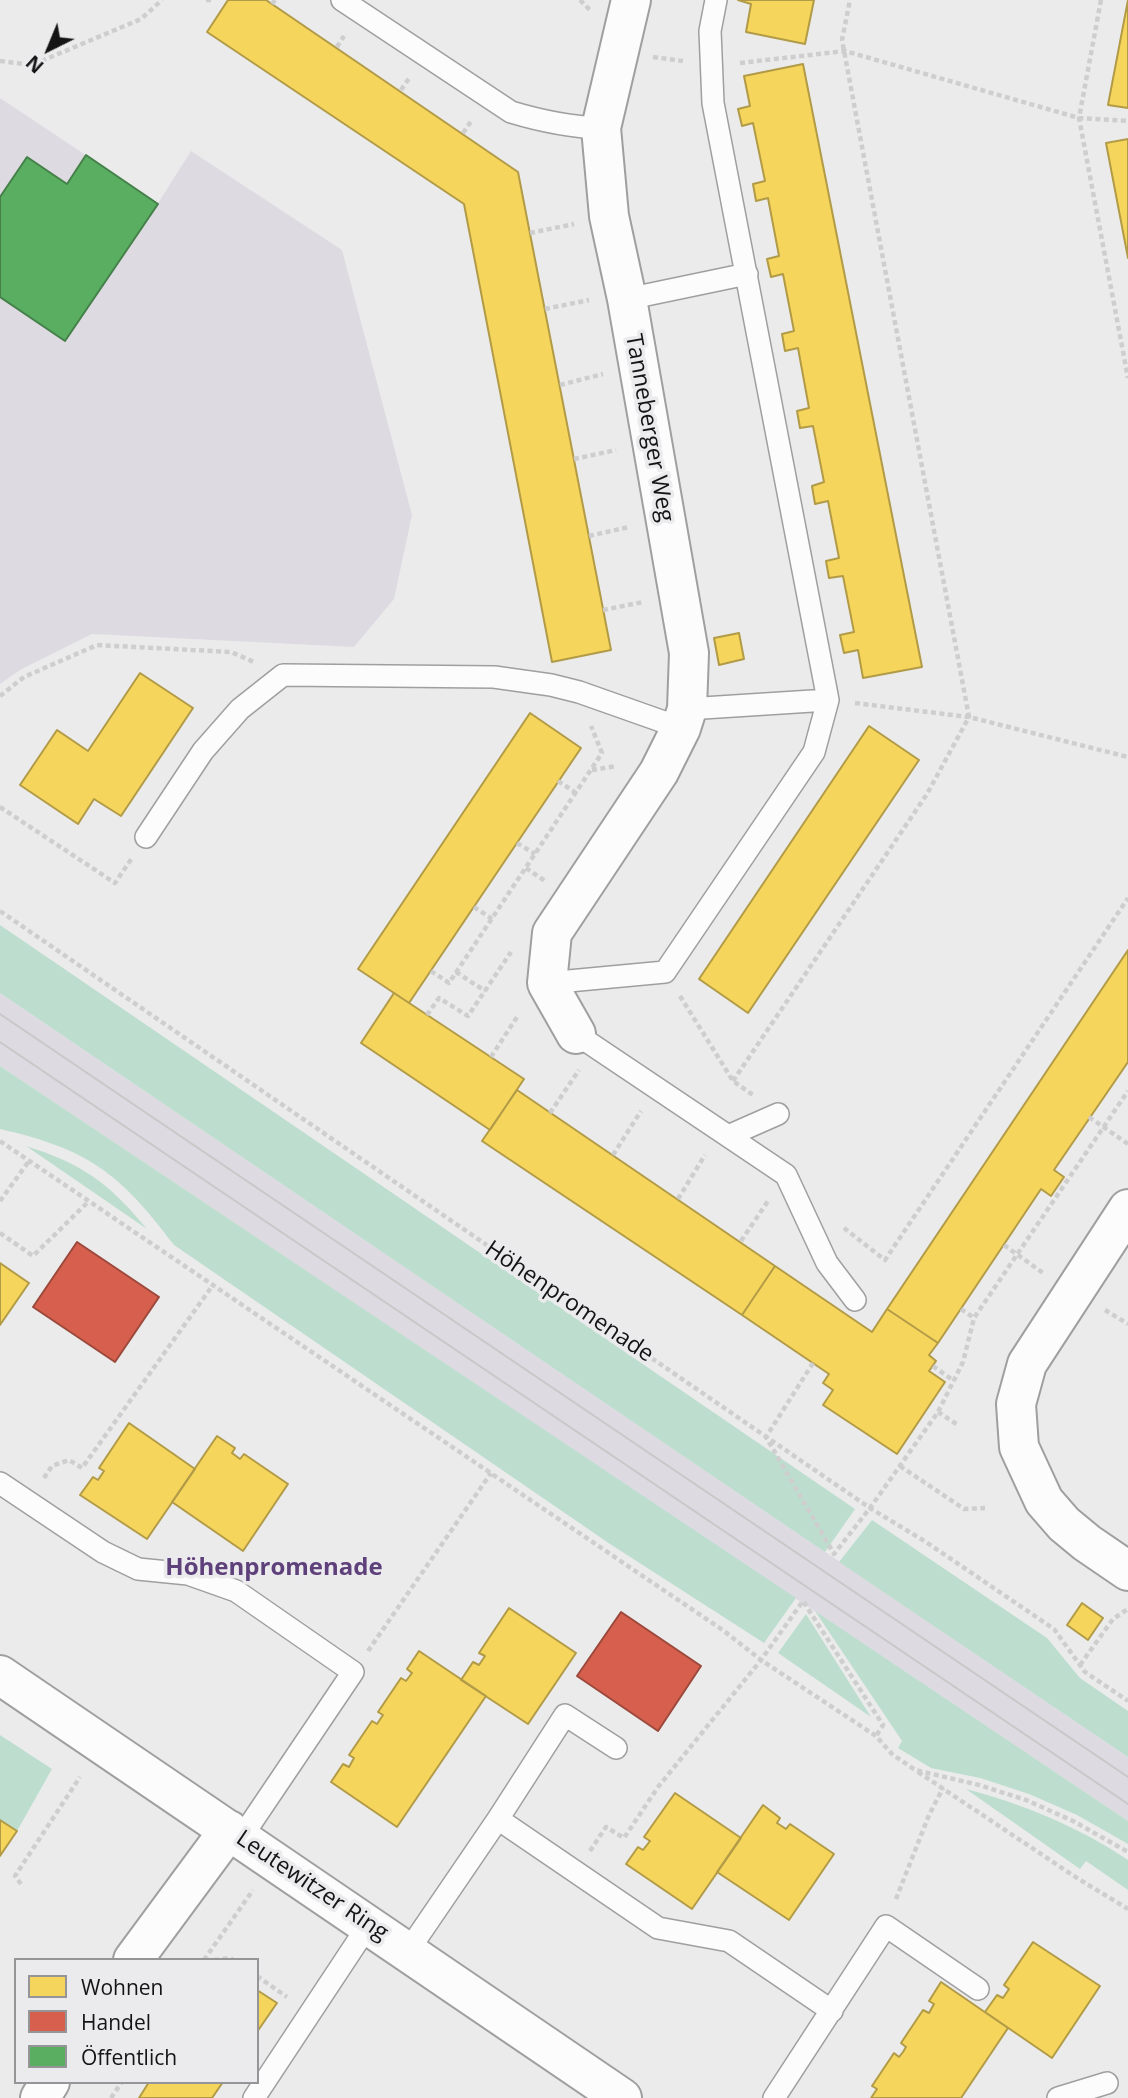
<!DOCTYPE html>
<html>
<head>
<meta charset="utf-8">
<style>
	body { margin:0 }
	#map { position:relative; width:1128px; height:2098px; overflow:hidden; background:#ebebec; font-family:"Open Sans",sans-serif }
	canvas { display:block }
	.legend { position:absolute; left:14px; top:1958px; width:245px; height:126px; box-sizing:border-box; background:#ebeaed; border:2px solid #959497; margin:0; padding:9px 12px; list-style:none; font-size:21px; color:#141415 }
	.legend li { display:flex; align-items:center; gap:14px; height:35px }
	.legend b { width:35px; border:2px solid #959497 }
	.north { position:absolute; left:14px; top:14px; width:70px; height:70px; -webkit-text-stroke:5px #ebeaed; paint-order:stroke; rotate:223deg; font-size:19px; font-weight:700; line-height:28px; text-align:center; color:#141415 }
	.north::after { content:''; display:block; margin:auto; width:24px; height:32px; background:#141415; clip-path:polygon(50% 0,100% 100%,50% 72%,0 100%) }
</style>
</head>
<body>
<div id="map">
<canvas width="1128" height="2098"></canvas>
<ul class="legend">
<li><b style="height:19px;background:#f6d55c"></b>Wohnen</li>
<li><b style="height:19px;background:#d6604d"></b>Handel</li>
<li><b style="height:19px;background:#5aae61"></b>Öffentlich</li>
</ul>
<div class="north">N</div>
</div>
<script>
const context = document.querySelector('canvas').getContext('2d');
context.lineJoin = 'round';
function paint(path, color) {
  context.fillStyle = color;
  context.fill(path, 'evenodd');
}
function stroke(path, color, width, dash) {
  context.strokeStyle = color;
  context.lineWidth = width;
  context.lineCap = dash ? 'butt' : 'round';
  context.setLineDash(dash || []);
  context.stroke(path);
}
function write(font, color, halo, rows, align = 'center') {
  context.font = font + ' "Open Sans",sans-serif';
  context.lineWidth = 7;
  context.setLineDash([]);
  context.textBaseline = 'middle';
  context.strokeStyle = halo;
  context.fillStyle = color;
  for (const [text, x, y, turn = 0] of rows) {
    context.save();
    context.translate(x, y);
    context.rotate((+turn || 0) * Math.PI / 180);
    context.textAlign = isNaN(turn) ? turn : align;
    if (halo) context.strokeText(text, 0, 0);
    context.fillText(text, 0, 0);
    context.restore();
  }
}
paint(new Path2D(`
	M0 98 158 203 191 151 342 250 412 515 394 599 354 647 92 634 20 670 0 684Z
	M0 993 1128 1757V1821L0 1066Z`), '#dddbe1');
paint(new Path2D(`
	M0 925 855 1509 825 1552 0 993Z
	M0 1066 796 1598 764 1643 610 1544 174 1245C120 1173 88 1149 0 1129Z
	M26 1146C83 1164 109 1183 147 1229Z
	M872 1520 1047 1638 1080 1678 1128 1711V1757L839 1562Z
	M815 1611 1128 1821V1844L1077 1815 1029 1794 980 1778 931 1768 898 1748 902 1741Z
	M806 1614 871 1717 778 1653Z
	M0 1735 52 1769 17 1831 0 1820Z
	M966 1789C1023 1804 1079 1827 1128 1860V1890L1086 1861 1080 1869Z`), '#bddecf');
const homes = new Path2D(`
	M228 0H266L518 172 611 650 552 662 464 204 207 32Z
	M738 0H814L805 44 746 32 751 4Z
	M1128 0V108L1108 105Z
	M803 64 922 667 863 678 858 650 844 653 840 635 854 632 843 576 829 578 826 561 839 558 828 501 815 504 812 486 824 482 813 426 800 428 797 411 809 408 798 348 785 351 782 334 794 331 783 274 771 277 767 259 779 256 768 198 756 201 753 184 765 181 753 123 742 126 738 109 750 106 744 76Z
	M1128 139V258L1106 143Z
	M739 633 744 659 719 665 714 638Z
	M140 673 193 708 121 816 94 799 78 824 20 785 57 730 88 751Z
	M530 713 581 748 409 1003 358 969Z
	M869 726 919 760 748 1013 699 979Z
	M1128 950V1062L1054 1170 1064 1177 1051 1196 1041 1189 938 1343 887 1309Z
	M394 993 524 1079 490 1130 361 1043Z
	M517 1090 775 1266 742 1315 482 1141Z
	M0 1263 29 1283 0 1325Z
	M775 1266 872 1332 887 1309 938 1343 929 1355 936 1361 929 1371 945 1382 897 1454 823 1405 833 1390 823 1383 829 1374 742 1315Z
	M129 1423 195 1469 147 1539 80 1495 93 1477 98 1480 104 1471 99 1468Z
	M217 1436 235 1448 232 1453 240 1459 244 1454 288 1484 243 1551 172 1502Z
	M1082 1603 1103 1618 1088 1640 1067 1625Z
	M509 1608 576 1653 528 1724 461 1680 473 1662 479 1665 485 1656 479 1653Z
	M419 1651 486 1696 397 1827 331 1782 343 1764 349 1767 354 1758 349 1755 372 1721 377 1724 383 1715 378 1712 401 1678 406 1681 412 1673 407 1669Z
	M675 1793 741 1838 692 1909 626 1864 638 1847 643 1850 650 1841 644 1837Z
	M763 1805 780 1818 777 1823 786 1829 790 1824 834 1854 789 1920 717 1872Z
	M0 1820 17 1831 0 1856Z
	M1033 1942 1100 1986 1052 2058 985 2012 997 1995 1003 1998 1009 1989 1004 1985Z
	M941 1982 1008 2028 961 2098H871L877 2089 872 2086 894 2053 899 2057 903 2052 906 2047 901 2043 923 2010 929 2013 934 2004 929 2001Z
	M257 1990 277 2003 257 2032Z
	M149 2082H223L212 2098H139Z`);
paint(homes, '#f6d55c');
stroke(homes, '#b29b47', 2);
const shops = new Path2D(`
	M77 1242 159 1297 115 1362 33 1307Z
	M621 1612 701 1666 658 1731 577 1676Z`);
paint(shops, '#d6604d');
stroke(shops, '#9c493c', 2);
const public = new Path2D(`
	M86 155 158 204 65 341 0 297V197L27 157 67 184Z`);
paint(public, '#5aae61');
stroke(public, '#45804a', 2);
const service = new Path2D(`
	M342 0 511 112C541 121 570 127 601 128
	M627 299 747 274
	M687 709 828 700
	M146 837 203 751 240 709 283 675 494 677 551 685 579 692 681 728
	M547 983 665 972 814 752 828 700 713 103 710 31 716 0
	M576 1034 728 1136 778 1114
	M728 1136 786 1175 827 1263 855 1300
	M0 1483 103 1552 138 1569 188 1574 236 1591 353 1672 241 1838
	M498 1819 658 1928 729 1941 832 2011
	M408 1951 498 1819 565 1715 616 1748
	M254 2098 369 1924
	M774 2098 886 1926 978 1989
	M1058 2098 1107 2083`);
const minor = new Path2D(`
	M576 1034 547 983 552 933 659 772 681 728 687 709 689 653 627 299 609 216 601 128 631 0
	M1128 1209 1027 1364 1016 1404 1019 1447 1044 1501 1064 1524 1087 1543 1128 1571
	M0 1675 622 2098
	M133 1960 229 1830
	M40 2098 50 2082`);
stroke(service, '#9f9fa0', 24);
stroke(minor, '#9f9fa0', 42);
stroke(new Path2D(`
	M206 0H211
	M580 0 590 10
	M1101 0 1079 118 1128 378
	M272 4 275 0
	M337 47 344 36
	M653 57 683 61
	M0 61 32 65 141 19 162 0
	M740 63 845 51 1079 118 1128 121
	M401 90 410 77
	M463 133 472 120
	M530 233 574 224
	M545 309 589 300
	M560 385 603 374
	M574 459 616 450
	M589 536 629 527
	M603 610 643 602
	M0 696 24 677 97 645 231 652 254 662
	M855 703 969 717 1128 757
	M592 770 617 766
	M558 781 576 793
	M0 807 115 883 132 858
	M517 843 535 854
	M526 868 545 881
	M474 907 492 919
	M0 911 870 1508 926 1542 1054 1629 1085 1672 1128 1701
	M431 971 449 983 602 753 591 726
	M456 972 485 991
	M680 996 733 1081 753 1095
	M427 1015 439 998 468 1016 511 952
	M491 1057 517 1017
	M733 1081 927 794 969 717 842 40 850 0
	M550 1113 579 1070
	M1089 1117 1128 1144
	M0 1141 724 1631 761 1660 876 1736 892 1754 915 1770 979 1785 1026 1800 1073 1821 1128 1852
	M613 1155 641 1111
	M678 1199 705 1155
	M0 1201 29 1161
	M844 1228 885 1260 1128 898
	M0 1233 33 1256 89 1201
	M741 1241 768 1201
	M1004 1245 1043 1273
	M961 1309 974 1318
	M1105 1310 1128 1324
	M813 1363 766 1437 834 1554 870 1508 938 1412 963 1362 974 1318 1128 1091
	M933 1366 954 1381
	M938 1412 958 1425
	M900 1466 964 1509 985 1508
	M44 1478 52 1466 69 1460 82 1468 213 1285
	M368 1651 491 1473
	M1080 1665 1113 1619 1128 1609
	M918 1772 1077 1878 1128 1909
	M590 1851 606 1827 624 1838 658 1787 761 1660 803 1601 883 1725 876 1736
	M21 1884 15 1876 80 1777
	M896 1899 929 1815 943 1788
	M204 1960 253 1890
	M214 1960 230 1958 233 1960
	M257 1976 287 1997
	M111 2098 122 2082`), '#cecece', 4.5, [5, 3.5]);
stroke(service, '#fcfcfc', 21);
stroke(minor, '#fcfcfc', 38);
stroke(new Path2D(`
	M0 1014 1128 1777
	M0 1042 1128 1804`), '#c9c8c9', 2);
write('23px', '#141415', '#ebeaed', [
	["Tanneberger Weg",649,428,80],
	["Höhenpromenade",569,1302,34],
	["Leutewitzer Ring",312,1886,34]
]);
write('bold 24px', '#5e407b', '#ebeaed', [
	["Höhenpromenade",274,1568]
]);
</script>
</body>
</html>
